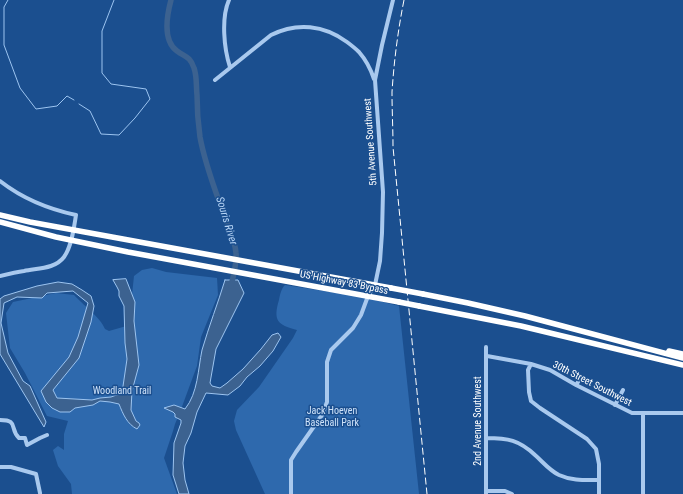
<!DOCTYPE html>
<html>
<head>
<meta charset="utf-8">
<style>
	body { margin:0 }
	canvas { display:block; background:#1b4f8f }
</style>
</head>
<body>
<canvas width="683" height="494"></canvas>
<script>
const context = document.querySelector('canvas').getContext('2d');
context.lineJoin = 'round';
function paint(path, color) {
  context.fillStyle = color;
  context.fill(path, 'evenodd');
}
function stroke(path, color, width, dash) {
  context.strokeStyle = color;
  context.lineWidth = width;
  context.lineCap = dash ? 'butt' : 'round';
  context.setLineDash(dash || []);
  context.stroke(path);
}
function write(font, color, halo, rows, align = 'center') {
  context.font = font + ' "Roboto Condensed",sans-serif';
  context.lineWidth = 3;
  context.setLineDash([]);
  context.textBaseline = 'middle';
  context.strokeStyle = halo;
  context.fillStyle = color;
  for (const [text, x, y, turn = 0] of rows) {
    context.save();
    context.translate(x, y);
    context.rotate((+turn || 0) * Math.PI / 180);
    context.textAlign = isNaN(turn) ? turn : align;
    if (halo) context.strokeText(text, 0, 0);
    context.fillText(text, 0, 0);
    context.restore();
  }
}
paint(new Path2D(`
	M152 268 166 272 217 278 218 295 201 337 197 366 194 374 180 412 175 424 173 431 164 458 177 494H72L71 484 58 466 53 450 58 446 64 450V434L68 421 47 416 25 373 10 348 6 313 13 302 56 293 74 295C82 304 101 318 105 329L109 331 130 325 135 313 132 295 134 276 142 270Z
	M285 285 363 297 399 306 419 494H265L236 430 234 421 237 410 259 387 293 338 297 330C277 325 273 320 279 300 280 295 281 289 285 285Z`), '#2e69ad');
const water = new Path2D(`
	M126 279 135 302 134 321 139 365 132 391 131 410 136 421 139 423 140 425 137 429C127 424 123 414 119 404L110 402 100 401 93 405 75 408 70 412H60L52 408 46 402 41 391 69 357 78 337 88 303 73 291 47 293 42 298 17 297 4 303 1 323 8 353 23 381 30 386 46 422 44 427 0 354V299L4 296 37 286 58 282 72 284 82 290 91 296 94 306 91 322 79 358 53 390 57 398 92 400 100 398 111 397 122 393 127 359 125 343 124 306 119 296V291L117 287 113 280Z
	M225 280H238L244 293 216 349 210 383 212 386 220 388 227 383 243 369 261 349 272 335 278 333 281 337 273 351 260 366 247 377 240 386 228 395 206 393 197 412 191 433 185 446 183 463 185 480 189 494H179L173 475 174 443 181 423V420L175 417V414L173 412 164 408 174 405 185 409C198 393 198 369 202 350 209 326 218 303 225 280Z`);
paint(water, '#3c6290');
stroke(water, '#9cc4f0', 1);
stroke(new Path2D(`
	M8 0 4 7V45L20 88 36 109 57 106 67 96 74 100
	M79 104 90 111 101 134 119 135 135 118 150 99 146 89 111 84 102 73V31L114 0`), '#9cc4f0', 1);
stroke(new Path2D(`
	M171 0C167 15 162 40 177 51 185 57 190 56 194 68 197 76 196 86 197 95 197 109 198 123 200 137 205 165 216 192 225 218 229 230 235 240 236 253 237 261 233 278 231 286`), '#3c6290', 5.5);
stroke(new Path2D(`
	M229 0C221 18 224 49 230 67
	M215 80 271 35C297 22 324 25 347 42 351 45 356 49 359 52 366 60 371 70 374 79
	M0 181C23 199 48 209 76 215 74 227 72 246 64 257 55 269 38 268 24 271 16 272 8 274 0 276
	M487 356 531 364 550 370 576 385 632 413H683
	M531 364 528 370 529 392 531 401 540 408 587 439 596 449 599 464V494
	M576 385 580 379
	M615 405 623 390
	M643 414V494
	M0 420C19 420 9 428 19 438H25L27 445 40 438 47 435
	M486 438C508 438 519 440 535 455 543 462 549 470 559 475 572 481 585 480 599 480
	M0 467H11L36 474 40 493
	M486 491H505L512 494
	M291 494V460L296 452 322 415 327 402V362L331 350 353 328 361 315 368 296 375 285 380 261 382 233 383 192 375 80 382 45 393 0
	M486 494V347`), '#a9c9ee', 4);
stroke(new Path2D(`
	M0 215 30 222 391 288
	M0 222 56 237 128 252 399 302
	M423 294 468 303 525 316 683 358
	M419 306 521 326 683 365
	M669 351 683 354`), '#fff', 5.5);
stroke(new Path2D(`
	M404 0C398 30 394 61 392 92 392 110 393 129 393 147L427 494`), '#fff', 1, [7, 3]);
stroke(new Path2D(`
	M391 288 423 294
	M399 302 419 306`), '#fff', 5.5);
write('10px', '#fff', '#1b4f8f', [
	["5th Avenue Southwest",371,142,-94],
	["US Highway 83 Bypass",344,283,11],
	["30th Street Southwest",592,384,27],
	["2nd Avenue Southwest",478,421,-90]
]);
write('10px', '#cfe3fa', '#1b4f8f', [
	["Woodland Trail",122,391],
	["Jack Hoeven",332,411],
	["Baseball Park",332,423]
]);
write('italic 11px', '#b5d3f5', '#1b4f8f', [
	["Souris River",226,221,73]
]);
</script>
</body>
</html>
